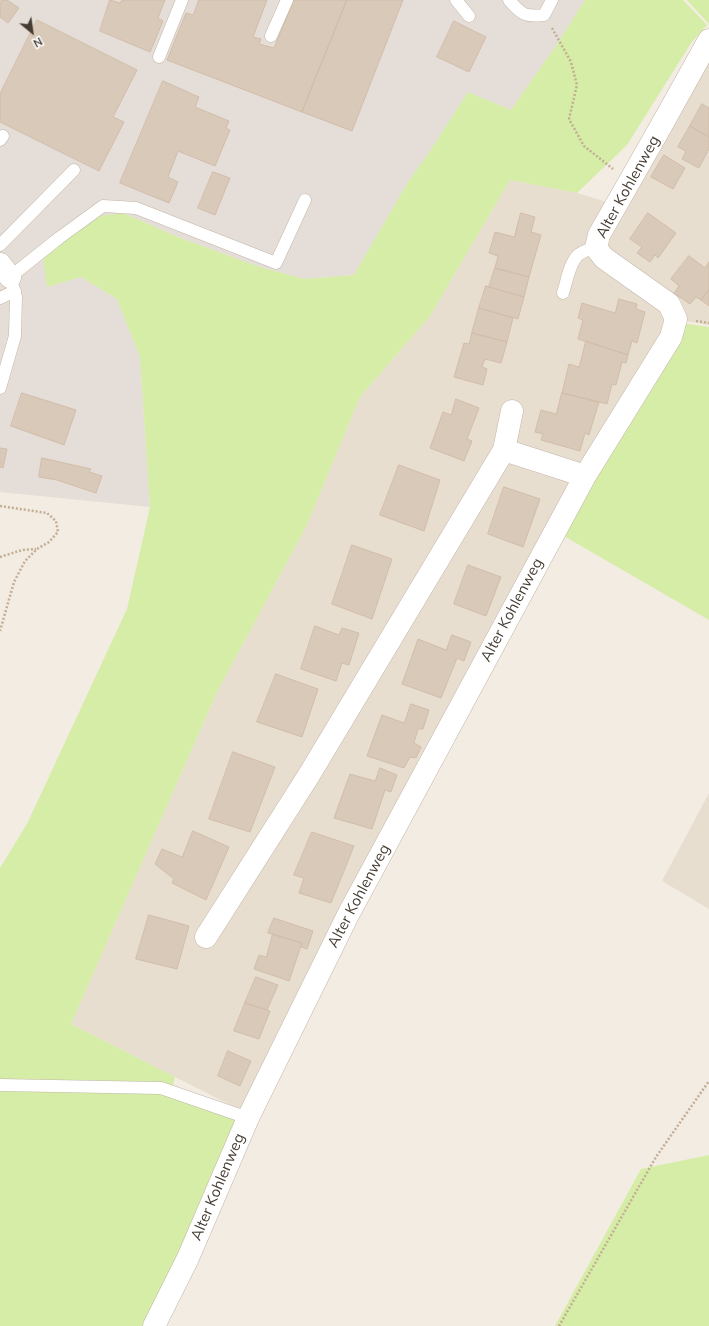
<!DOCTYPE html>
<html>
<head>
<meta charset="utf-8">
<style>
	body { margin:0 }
	#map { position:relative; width:709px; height:1326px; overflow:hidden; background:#f3ece2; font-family:Mulish,sans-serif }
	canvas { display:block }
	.north { position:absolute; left:12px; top:12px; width:40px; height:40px; -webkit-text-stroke:3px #fff; paint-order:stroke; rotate:151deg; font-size:11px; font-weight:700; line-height:16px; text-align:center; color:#453c32 }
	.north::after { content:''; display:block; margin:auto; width:14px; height:18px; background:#453c32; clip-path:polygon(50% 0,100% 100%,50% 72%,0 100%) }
</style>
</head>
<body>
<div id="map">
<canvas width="709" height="1326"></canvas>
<div class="north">N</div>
</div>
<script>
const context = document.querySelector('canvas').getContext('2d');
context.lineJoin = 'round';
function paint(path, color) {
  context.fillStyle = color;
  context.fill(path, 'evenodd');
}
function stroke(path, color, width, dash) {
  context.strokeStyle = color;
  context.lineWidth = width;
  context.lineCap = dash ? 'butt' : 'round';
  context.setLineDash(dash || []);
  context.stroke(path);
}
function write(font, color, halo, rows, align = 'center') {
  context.font = font + ' Mulish,sans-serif';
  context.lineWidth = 3;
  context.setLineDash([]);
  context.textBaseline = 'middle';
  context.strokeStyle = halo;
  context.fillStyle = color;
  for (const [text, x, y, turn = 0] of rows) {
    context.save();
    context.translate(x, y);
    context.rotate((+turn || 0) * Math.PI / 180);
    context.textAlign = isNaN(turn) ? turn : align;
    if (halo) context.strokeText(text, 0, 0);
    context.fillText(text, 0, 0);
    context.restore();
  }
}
paint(new Path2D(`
	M709 58V325L676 319 246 1113 71 1024 217 692 306 527 360 397 430 316 510 180 577 193 623 207Z
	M709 793V909L662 881Z`), '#e8ded0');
paint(new Path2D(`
	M0 0H585L555 47 511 110 468 92 430 152 408 182 354 275 304 279 257 266 178 237 123 213 47 287 81 277 117 299 140 357 150 507 0 492Z`), '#e5ddd8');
paint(new Path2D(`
	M585 0H683L707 25 691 43 627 145 577 193 510 180 430 316 360 397 306 527 217 692 71 1024 175 1077 173 1085 243 1119 145 1326H0V868L27 824 127 609 150 507 140 357 117 299 81 277 47 287 43 256 91 217 123 213 178 237 257 266 304 279 354 275 408 182 430 151 468 92 511 110 555 47Z
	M687 0H709V24Z
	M681 323 709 327V620L557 532Z
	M709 1155V1326H555L641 1169Z`), '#d5eda6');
const building = new Path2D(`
	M2 0H7L19 8 8 23 0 17V2Z
	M110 0 120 3 122 0H165L158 18 163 21 150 52 100 31Z
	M199 0H267L253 37 261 39 259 44 274 48 294 0H347L302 112 167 60 186 13 193 15Z
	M347 0H403L352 131 302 112Z
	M37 20 137 70 113 117 124 122 99 171 0 122V94Z
	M454 21 486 37 469 72 437 57Z
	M163 81 199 97 195 107 229 121 226 128 230 130 215 166 178 151 168 177 178 182 169 203 120 183Z
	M702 104 709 108V137L690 126Z
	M690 126 709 137V149L699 168 682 159 686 151 678 147Z
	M664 155 685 168 673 189 651 177Z
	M213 172 230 178 215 215 198 208Z
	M521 213 535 217 531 232 541 235 529 277 495 268 498 256 489 253 495 232 514 237Z
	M648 213 676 233 658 258 655 255 650 262 637 253 642 247 630 239Z
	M689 256 705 268 709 262V290L701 300 696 297 690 304 674 293 679 286 671 279Z
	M495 268 529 277 524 297 489 287Z
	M486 286 524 297 518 319 479 308Z
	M709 290V306L701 300Z
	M619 299 637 304 636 309 645 312 637 343 632 341 628 355 578 339 583 320 578 318 582 303 615 313Z
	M479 308 513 318 507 342 472 333Z
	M472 333 507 342 501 363 485 359 482 367 487 369 483 385 454 377 464 343 469 344Z
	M586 341 628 355 626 363 622 362 616 385 612 384 607 404 562 393 569 364 579 367Z
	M22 393 76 410 64 445 11 426Z
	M562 393 599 402 589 435 585 433 580 451 541 440 543 434 535 432 541 410 556 414Z
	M456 399 479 408 467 439 472 441 464 461 430 448 443 412 451 415Z
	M0 448 7 449 3 468 0 467Z
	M42 458 91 469 89 472 102 476 96 493 57 480 39 477Z
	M399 465 440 480 424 531 380 515Z
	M504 487 540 499 523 547 488 534Z
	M352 545 392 559 372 619 332 604Z
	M468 565 501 577 486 616 454 604Z
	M315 626 339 635 342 628 359 633 349 665 342 663 336 681 301 669Z
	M452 635 471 642 464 661 457 658 441 698 402 684 418 639 446 650Z
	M276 674 318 689 302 737 257 722Z
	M411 704 429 710 423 729H418L414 743 421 747 416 758 410 757 404 768 367 756 382 715 404 723Z
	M233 752 275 767 250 832 209 819Z
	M380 768 397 775 391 792 385 790 372 829 334 818 350 774 375 781Z
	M193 831 229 847 206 900 172 883 174 879 155 864 162 849 182 857Z
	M312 832 354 846 331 903 299 893 304 878 294 875Z
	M149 915 189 926 177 969 136 959Z
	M274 918 313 931 307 949 301 947 302 943 268 933Z
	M273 934 302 943 289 981 254 969 259 955 266 957Z
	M256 977 278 985 267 1010 245 1003Z
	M245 1003 270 1011 259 1039 234 1031Z
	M228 1051 251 1061 240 1086 218 1076Z`);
paint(building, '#d9c9b9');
stroke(building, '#d2bda9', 1);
const lane = new Path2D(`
	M456 0 469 16
	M509 0C522 15 525 17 544 15L552 0
	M271 36 287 0
	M159 57 182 0
	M0 140 3 136
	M0 245 74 170
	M563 293C567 281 569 264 578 255 583 251 590 249 596 248
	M0 298 15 291
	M0 388 15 336 16 297 10 277 59 238 103 206 136 208 276 263 305 200
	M0 1085 161 1088 248 1118`);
const street = new Path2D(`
	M0 264 10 277
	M504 450 585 476
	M206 937 309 775 504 450 512 411
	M154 1326 188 1258 248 1118 348 915 585 476 671 337 676 319 669 304 604 258 596 248 599 235 660 128 709 40`);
stroke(lane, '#c2b6a7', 13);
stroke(street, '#c2b6a7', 23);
stroke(new Path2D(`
	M552 28 571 62 577 85 569 119 584 146 613 169
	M696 321 709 323
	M0 506 47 513 56 521 58 532 49 542 37 549 25 561 14 582 0 631
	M0 557 22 550 36 549
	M559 1326 656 1157 709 1081`), '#c3ad94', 2.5, [2, 2]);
stroke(lane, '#fff', 12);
stroke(street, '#fff', 22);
write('15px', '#453c32', '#fff', [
	["Alter Kohlenweg",628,187,-61],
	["Alter Kohlenweg",512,610,-62],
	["Alter Kohlenweg",359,896,-62],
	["Alter Kohlenweg",218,1187,-67]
]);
</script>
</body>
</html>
